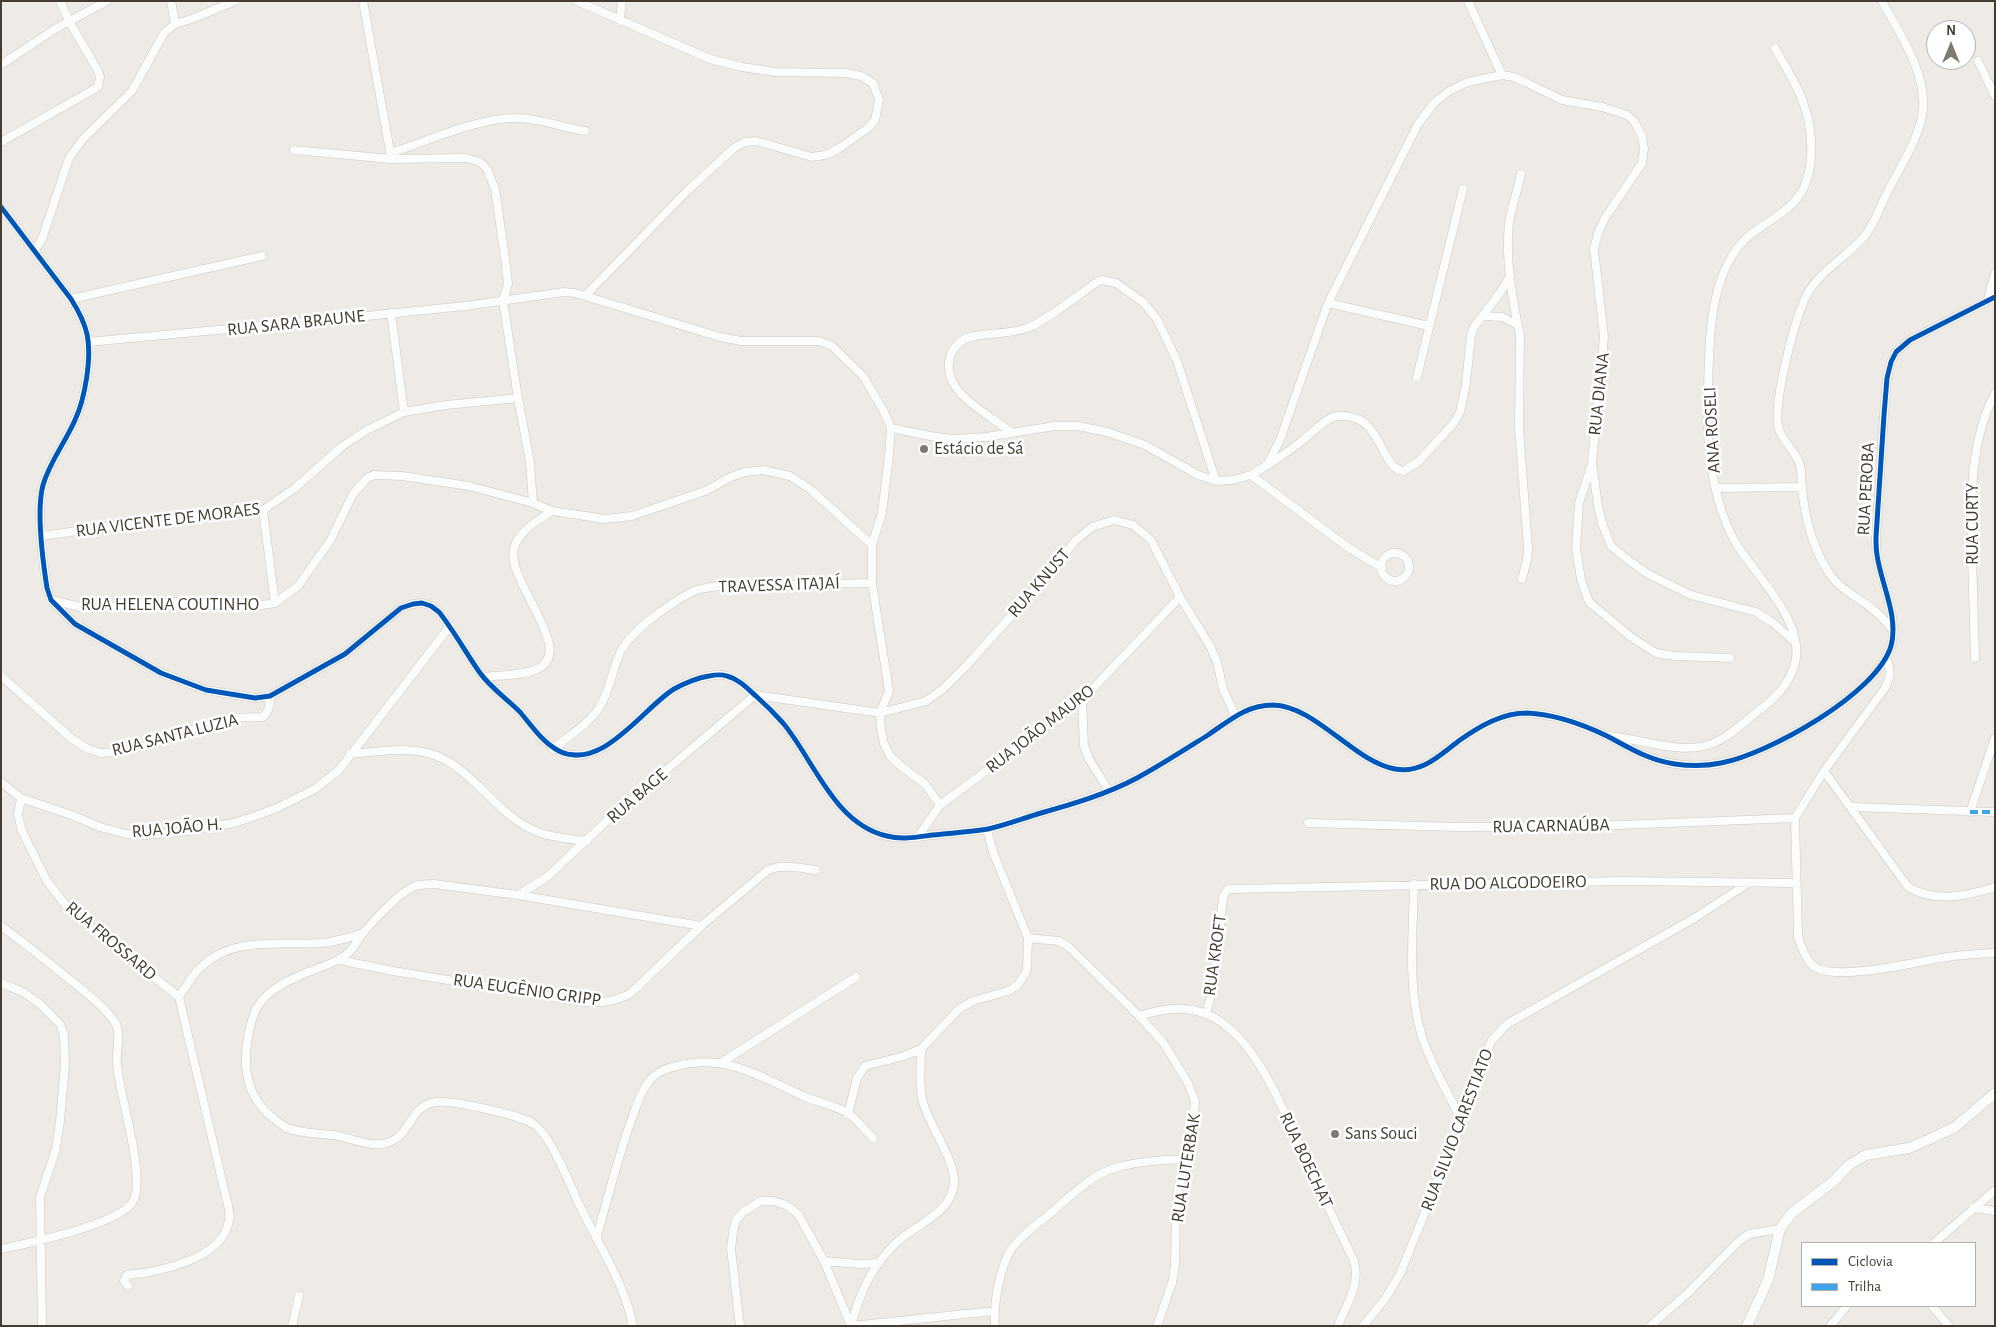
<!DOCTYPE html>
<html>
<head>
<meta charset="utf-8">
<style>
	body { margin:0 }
	#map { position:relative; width:1996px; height:1327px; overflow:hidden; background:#eeebe6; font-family:"Alegreya Sans",sans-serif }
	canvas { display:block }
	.frame { position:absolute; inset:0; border:2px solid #443c32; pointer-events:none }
	.legend { position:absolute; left:1801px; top:1242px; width:175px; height:65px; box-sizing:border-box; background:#fff; border:1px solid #b4b1ad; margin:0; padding:6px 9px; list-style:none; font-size:15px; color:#443c32 }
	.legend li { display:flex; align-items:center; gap:10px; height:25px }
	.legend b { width:25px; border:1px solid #b4b1ad }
	.north { position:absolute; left:1926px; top:20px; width:50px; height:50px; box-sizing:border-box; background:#fff; border:1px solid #b4b1ad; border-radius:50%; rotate:0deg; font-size:14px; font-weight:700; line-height:20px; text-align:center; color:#443c32 }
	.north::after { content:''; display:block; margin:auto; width:18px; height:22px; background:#807971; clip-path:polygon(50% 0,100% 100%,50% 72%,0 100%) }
</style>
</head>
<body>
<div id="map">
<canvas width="1996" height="1327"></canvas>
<div class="frame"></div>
<ul class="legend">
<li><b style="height:6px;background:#0057b8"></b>Ciclovia</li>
<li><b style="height:6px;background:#3fa4eb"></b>Trilha</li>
</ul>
<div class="north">N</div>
</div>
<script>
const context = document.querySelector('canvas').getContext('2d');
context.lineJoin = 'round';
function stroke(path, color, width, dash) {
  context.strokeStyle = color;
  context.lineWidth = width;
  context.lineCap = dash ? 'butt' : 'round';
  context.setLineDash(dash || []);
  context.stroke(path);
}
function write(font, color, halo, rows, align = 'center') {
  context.font = font + ' "Alegreya Sans",sans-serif';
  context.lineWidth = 5;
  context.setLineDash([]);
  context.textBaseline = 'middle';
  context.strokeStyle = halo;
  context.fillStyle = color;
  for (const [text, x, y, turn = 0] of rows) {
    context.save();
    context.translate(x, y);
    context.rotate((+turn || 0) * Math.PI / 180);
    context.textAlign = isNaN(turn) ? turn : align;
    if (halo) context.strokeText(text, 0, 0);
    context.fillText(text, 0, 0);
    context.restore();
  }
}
const minor = new Path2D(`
	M171 1 175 24
	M363 1 391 157
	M577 1 710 59 742 67 775 72 846 73 861 76 873 83 879 100 875 120 868 128 838 149 825 155 812 157 756 141 745 142 734 148 687 191 585 296
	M1468 1 1502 75
	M1882 1C1899 33 1926 71 1923 109 1921 137 1898 170 1886 195 1879 209 1874 226 1863 238 1846 257 1822 270 1809 291 1795 315 1774 399 1778 426 1781 441 1796 451 1800 465 1802 472 1801 480 1802 488 1805 519 1813 550 1831 576 1842 591 1861 599 1875 611 1882 617 1888 624 1893 630
	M620 19 622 1
	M1978 61 1995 96
	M1 65 55 29 107 1
	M1 142 98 87 100 77 98 71 69 21 60 1
	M294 150 391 159 466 158 480 162 487 169 495 189 505 258 508 284 503 301 518 398 530 462 533 503
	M391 153C427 141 481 117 517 118 541 118 562 128 585 131
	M1521 174C1518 190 1511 207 1509 223 1505 260 1512 300 1520 335L1519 428 1528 548 1527 560 1522 579
	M1 207 71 299C78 310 84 321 87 334 92 357 85 399 75 420 65 443 50 461 43 485 36 511 43 562 47 588L51 600 75 624 161 673 206 690 255 698 270 696 345 654 401 608 413 604 422 603 431 606 439 612C454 631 466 653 480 673 491 688 507 699 520 712 531 725 543 743 559 751 602 772 643 708 674 689 685 683 697 678 709 676 714 675 721 674 727 676 739 679 748 689 757 697 766 705 775 714 783 723 814 760 834 824 887 836 902 840 917 837 933 835 951 833 970 832 988 829 1006 825 1024 818 1041 813 1073 804 1107 794 1137 778 1161 765 1184 750 1208 735 1229 721 1246 705 1273 705 1316 706 1354 762 1395 769 1422 774 1440 755 1460 740 1480 726 1502 713 1527 713 1553 714 1584 725 1607 736 1630 748 1648 760 1675 764 1689 766 1707 766 1721 763 1768 754 1877 694 1891 646 1899 616 1881 584 1877 555 1876 549 1876 543 1876 537L1884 415 1887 378 1891 362 1896 352 1910 340 1995 297
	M35 250 42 239 69 158 83 139 132 91 164 33 175 24 192 19 235 1
	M71 299 262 256
	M1988 299 1995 273
	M1328 303 1429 326
	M1483 316 1502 317 1516 324
	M88 342 347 318 465 306 564 292 575 293 720 337 741 341H819L832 346 863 376 882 408 891 428 889 455 882 513 872 545V583L889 691 880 713 881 729 884 744 890 756 902 767 925 784 940 805
	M1417 377 1463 189
	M404 412 446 405 518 398
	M891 428 930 436 954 439 986 437 1055 426H1078L1107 432 1145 445 1198 475 1216 481 1233 480 1251 475 1267 465 1280 440 1328 303 1418 124 1434 103 1449 91 1468 82 1502 75 1514 77 1525 82 1562 100 1602 107 1627 115 1634 121 1642 136 1644 149 1642 163 1605 218 1598 233 1594 249 1604 336 1592 462 1598 506 1602 523 1611 546 1627 559 1648 574 1691 595 1756 612 1772 622 1795 642
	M1011 432C987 413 937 390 951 354 954 346 962 339 970 337 990 332 1006 335 1027 328 1049 319 1077 296 1097 282L1102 280 1116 283 1143 302 1157 319 1177 361 1216 481
	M1592 464 1579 503 1576 548 1581 580 1589 602 1631 637 1656 653 1675 656 1730 658
	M1268 465C1280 457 1292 449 1303 440 1313 432 1324 419 1337 416 1345 415 1353 417 1360 420 1381 431 1385 470 1403 471L1418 462 1428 451 1454 423 1460 412 1466 384 1471 335 1474 327 1502 290 1510 276
	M1251 475 1346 546 1382 568
	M1716 488 1802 487
	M263 510 275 603
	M42 536 150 521 263 510 295 488 341 447 367 430 404 412 391 313
	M1381 567a14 14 0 1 1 28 0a14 14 0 1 1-28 0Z
	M51 600 81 607 101 608 176 602H195L249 607 275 603 298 586 330 541 353 494 367 478 374 475 402 476 469 486 533 503 552 511 605 519 632 516 705 491 731 477 745 472 763 470 790 476 810 489 872 545
	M1886 658C1891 670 1891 676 1885 688L1824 771 1795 818 1798 937C1801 946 1805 958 1812 965 1831 983 1915 962 1941 958 1958 955 1977 954 1995 953
	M1975 658C1974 623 1973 589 1972 554 1971 500 1969 443 1995 393
	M1 676 72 739 88 749 101 753 115 752 146 746 226 718 263 717C270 710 270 705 270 696
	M483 677C500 675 521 676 537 669 578 652 505 580 514 548 519 531 538 520 552 511
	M755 695 880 713 926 701 943 689 965 667 1049 574 1075 541 1092 527 1114 520 1133 525 1151 540 1180 597 1210 646 1217 662 1223 689 1235 715
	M1082 700 1084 746 1089 759 1109 791
	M1609 736C1639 739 1680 754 1708 745 1725 740 1740 726 1753 715 1769 703 1784 691 1792 672 1812 628 1759 580 1737 545 1731 536 1726 523 1722 512 1709 474 1707 435 1708 395 1709 349 1708 289 1736 250 1749 231 1772 222 1789 207 1820 181 1814 125 1799 92 1792 77 1783 63 1775 48
	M553 749C569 736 588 724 599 708 610 691 612 669 621 651 633 629 668 605 690 593 699 588 710 587 720 586L872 583
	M350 754C377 752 411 745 437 756 476 772 498 817 538 832 553 838 571 839 587 841
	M1824 771 1908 887C1936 903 1966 896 1995 887
	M1 782 21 798 74 816 100 827 126 834 146 835 179 832 234 823 255 816 277 808 315 789 339 770 450 626
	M21 798 18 815 22 831 47 881 69 910 179 997
	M1852 807 1995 812
	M1970 812 1995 738
	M1308 823 1460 827 1594 826 1795 818
	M918 837 940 805 1082 700 1180 597
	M1414 884C1413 935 1407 988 1422 1037 1432 1067 1448 1093 1462 1121
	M518 895 547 877 612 816 755 695
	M1 926C26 944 49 963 73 982 87 994 104 1006 114 1021 123 1033 115 1052 117 1065 119 1093 148 1183 132 1203 115 1225 30 1243 1 1249
	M1028 938 1059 941 1069 947 1139 1016 1163 1042 1188 1083 1195 1101 1192 1137 1178 1190 1176 1205 1175 1266 1172 1283 1157 1326
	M339 960 393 971 583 1002C601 1003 615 1002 631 993L701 926 768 870C784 864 799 868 816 870
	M1 983 23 992 40 1004 60 1024 64 1035 65 1065 60 1121 56 1149 40 1197 42 1326
	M179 997C186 986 192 975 202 966 237 933 287 948 330 942 341 940 352 937 363 933
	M1206 1014 1214 985 1223 897 1227 890 1231 889 1622 881 1796 883
	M1139 1016C1162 1009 1183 1005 1206 1014 1255 1033 1283 1110 1304 1155 1320 1190 1337 1226 1354 1261 1361 1286 1346 1304 1338 1326
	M722 1062 856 977
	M848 1114 857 1078 865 1066 904 1056 921 1049
	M1973 1208 1995 1211
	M597 1237C607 1199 617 1161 630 1124 636 1109 640 1091 651 1079 658 1071 667 1068 677 1066 725 1053 761 1077 803 1096 817 1102 836 1105 849 1114 858 1120 865 1131 873 1138
	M1934 1243 1995 1190
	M824 1261 859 1264 879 1263
	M128 1286 124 1281 127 1275C159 1272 224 1259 229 1220 231 1210 226 1199 224 1189L179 997
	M1932 1306 1949 1326
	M292 1326 299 1296
	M633 1326C625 1285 601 1249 583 1212 572 1191 551 1133 532 1123 519 1115 452 1100 436 1102 411 1105 411 1132 392 1141 374 1150 352 1138 333 1135 317 1133 302 1134 287 1128 282 1125 277 1121 273 1118 241 1093 242 1055 252 1020 259 993 284 982 308 972 321 967 336 963 347 954 354 949 357 940 363 933 374 920 398 894 413 887 420 884 427 884 434 884L518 895 701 926
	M740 1326 731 1249 733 1232 736 1220 743 1212 761 1201H773L786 1205 798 1214 824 1261 851 1326
	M851 1326C858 1300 867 1276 885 1255 892 1246 901 1238 910 1232 929 1218 951 1210 954 1183 956 1160 927 1123 922 1098 919 1083 921 1065 921 1049L959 1009 973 1001 1008 991 1018 985 1027 970 1028 938 993 852 987 829
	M851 1326 994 1311
	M995 1326C993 1305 1000 1266 1012 1248 1021 1236 1034 1226 1046 1217 1068 1199 1090 1174 1118 1167 1141 1161 1164 1160 1187 1159
	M1363 1326 1385 1299 1400 1274 1462 1121 1484 1058 1492 1040 1507 1024 1693 919 1747 884
	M1650 1326 1689 1292 1738 1242 1749 1234 1780 1229
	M1830 1326 1847 1306`);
const tertiary = new Path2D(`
	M1747 1326 1768 1280 1780 1229 1792 1213 1835 1180 1849 1165 1866 1155 1909 1148 1930 1139 1955 1127 1995 1093`);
stroke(minor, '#cbc7c2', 9);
stroke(tertiary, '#cbc7c2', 11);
stroke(minor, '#fcfcfb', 8);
stroke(tertiary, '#fcfcfb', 10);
stroke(new Path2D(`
	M1970 812H1995`), '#3fa4eb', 4, [8, 4]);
stroke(new Path2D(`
	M1 207 71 299C78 310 84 321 87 334 92 357 85 399 75 420 65 443 50 461 43 485 36 511 43 562 47 588L51 600 75 624 161 673 206 690 255 698 270 696 345 654 401 608 413 604 422 603 431 606 439 612C454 631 466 653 480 673 491 688 507 699 520 712 531 725 543 743 559 751 602 772 643 708 674 689 685 683 697 678 709 676 714 675 721 674 727 676 739 679 748 689 757 697 766 705 775 714 783 723 814 760 834 824 887 836 902 840 917 837 933 835 951 833 970 832 988 829 1006 825 1024 818 1041 813 1073 804 1107 794 1137 778 1161 765 1184 750 1208 735 1229 721 1246 705 1273 705 1316 706 1354 762 1395 769 1422 774 1440 755 1460 740 1480 726 1502 713 1527 713 1553 714 1584 725 1607 736 1630 748 1648 760 1675 764 1689 766 1707 766 1721 763 1768 754 1877 694 1891 646 1899 616 1881 584 1877 555 1876 549 1876 543 1876 537L1884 415 1887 378 1891 362 1896 352 1910 340 1995 297`), '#0057b8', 5);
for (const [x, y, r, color] of [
	[924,449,5,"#807971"],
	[1335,1134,5,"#807971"]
]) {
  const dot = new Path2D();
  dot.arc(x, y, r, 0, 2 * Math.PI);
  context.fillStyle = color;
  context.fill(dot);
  stroke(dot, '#fff', 2);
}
write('18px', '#443c32', '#fff', [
	["RUA SARA BRAUNE",296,323,-6],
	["RUA DIANA",1599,394,-84],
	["ANA ROSELI",1712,430,-93],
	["RUA PEROBA",1866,489,-87],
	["RUA VICENTE DE MORAES",168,520,-7],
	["RUA CURTY",1973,524,-90],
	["RUA KNUST",1039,583,-49],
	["TRAVESSA ITAJAÍ",779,585,-2],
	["RUA HELENA COUTINHO",170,605],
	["RUA JOÃO MAURO",1040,729,-38],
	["RUA SANTA LUZIA",175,735,-14],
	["RUA BAGE",637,796,-41],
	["RUA CARNAÚBA",1551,826,-1],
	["RUA JOÃO H.",177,828,-5],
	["RUA DO ALGODOEIRO",1508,883,-1],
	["RUA FROSSARD",111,941,40],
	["RUA KROFT",1215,955,-82],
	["RUA EUGÊNIO GRIPP",527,990,8],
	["RUA SILVIO CARESTIATO",1457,1130,-69],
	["RUA BOECHAT",1306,1160,65],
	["RUA LUTERBAK",1186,1168,-81]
]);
write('18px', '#443c32', '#fff', [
	["Estácio de Sá",934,449],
	["Sans Souci",1345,1134]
], 'left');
</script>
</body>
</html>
